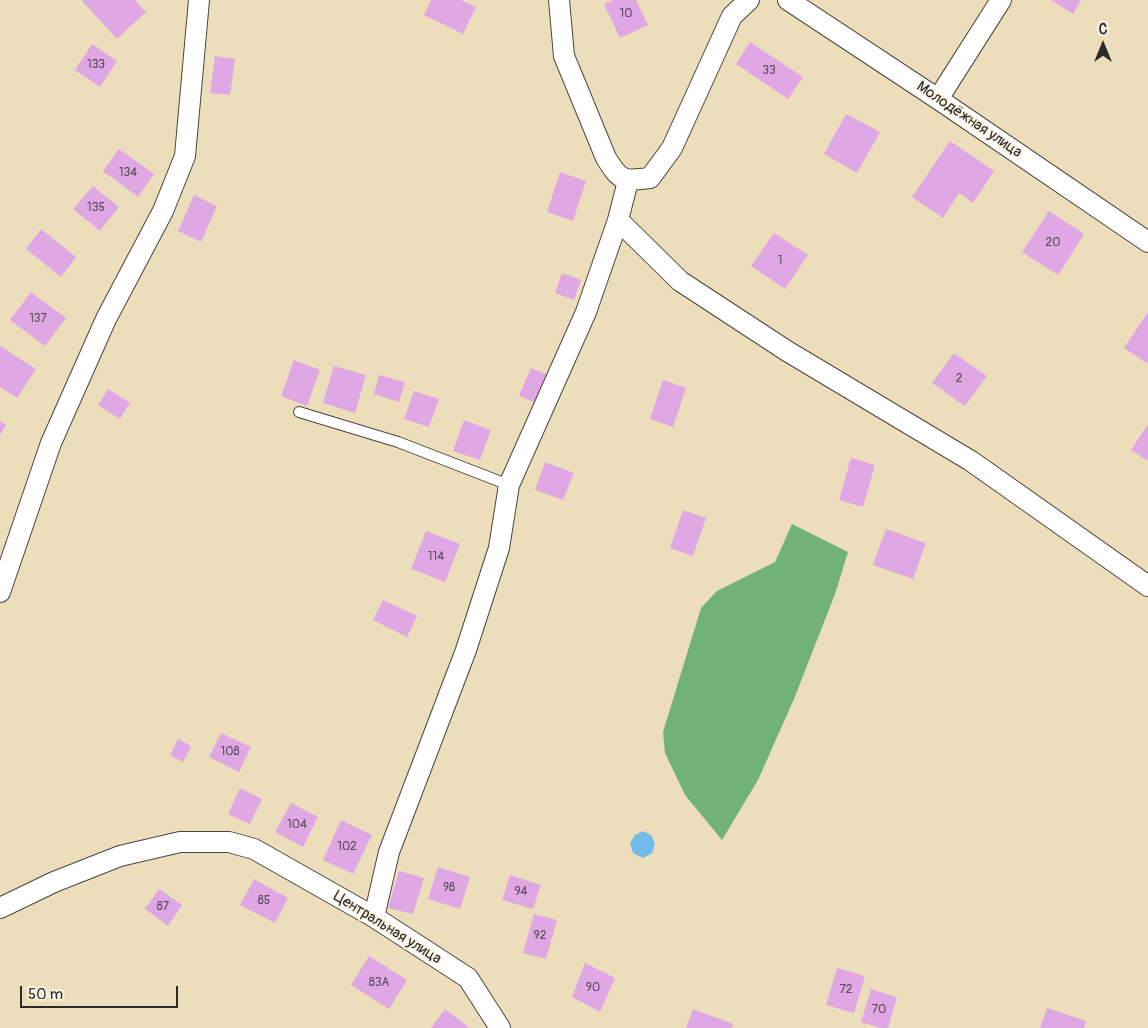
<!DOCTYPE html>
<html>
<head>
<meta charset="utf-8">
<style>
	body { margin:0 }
	#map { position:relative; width:1148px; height:1028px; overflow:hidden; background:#eddebb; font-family:Pangolin,sans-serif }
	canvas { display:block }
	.north { position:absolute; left:1078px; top:20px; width:50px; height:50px; -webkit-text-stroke:4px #fcf5e5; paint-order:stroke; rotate:0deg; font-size:14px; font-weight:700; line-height:20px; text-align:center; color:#2b2b2b }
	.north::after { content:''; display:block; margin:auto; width:18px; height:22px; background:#2b2b2b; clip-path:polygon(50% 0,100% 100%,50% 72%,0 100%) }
	.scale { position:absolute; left:20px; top:986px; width:158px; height:22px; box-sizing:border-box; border:2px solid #2b2b2b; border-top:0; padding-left:6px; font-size:15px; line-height:18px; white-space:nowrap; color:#2b2b2b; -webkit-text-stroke:4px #fcf5e5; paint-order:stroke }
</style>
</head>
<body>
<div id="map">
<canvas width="1148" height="1028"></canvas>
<div class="north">С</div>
<div class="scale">50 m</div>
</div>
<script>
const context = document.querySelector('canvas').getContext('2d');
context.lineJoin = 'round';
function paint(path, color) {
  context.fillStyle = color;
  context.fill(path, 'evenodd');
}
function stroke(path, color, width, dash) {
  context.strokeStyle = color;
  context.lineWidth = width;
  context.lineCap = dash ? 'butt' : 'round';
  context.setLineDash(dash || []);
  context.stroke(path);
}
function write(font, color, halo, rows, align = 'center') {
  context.font = font + ' Pangolin,sans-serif';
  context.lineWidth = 4;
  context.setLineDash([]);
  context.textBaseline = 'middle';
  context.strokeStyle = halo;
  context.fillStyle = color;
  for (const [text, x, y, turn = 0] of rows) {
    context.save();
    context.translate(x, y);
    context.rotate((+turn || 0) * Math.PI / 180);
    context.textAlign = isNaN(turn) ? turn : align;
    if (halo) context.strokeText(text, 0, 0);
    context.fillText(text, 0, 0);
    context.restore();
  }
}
paint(new Path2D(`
	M792 524 848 552 835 594 794 699 758 780 722 840 685 795 665 753 663 732 701 608 717 591 775 562Z`), '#71b275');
paint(new Path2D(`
	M643 831 651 835 655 844 652 853 643 858 633 853 630 843 635 835Z`), '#71bbea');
paint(new Path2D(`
	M84 0H135L146 12 117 39 82 1Z
	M431 0H461L476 7 463 34 424 15Z
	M613 0H636L648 25 620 38 604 4Z
	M1051 0H1081L1073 14Z
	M750 42 803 77 788 99 736 64Z
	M92 44 117 61 100 87 75 70Z
	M215 56 235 59 230 95 210 93Z
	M846 114 880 132 857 173 824 154Z
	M950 141 994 171 973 203 959 193 943 218 912 197Z
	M119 149 154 174 138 197 103 171Z
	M560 172 586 181 573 221 547 212Z
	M93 186 119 207 100 231 73 209Z
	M194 195 217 206 201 242 178 231Z
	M1049 211 1084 234 1058 275 1022 252Z
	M41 229 76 257 61 277 26 249Z
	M774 233 808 255 785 289 751 266Z
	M562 273 581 280 574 300 555 293Z
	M31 292 66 318 45 346 10 320Z
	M1148 312V364L1124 348Z
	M0 346 36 369 17 398 0 387Z
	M954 353 987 376 965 406 932 383Z
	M294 360 320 370 307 406 281 396Z
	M334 366 366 375 355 413 323 403Z
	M531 368 552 376 541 405 519 396Z
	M379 375 405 382 399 402 374 394Z
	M663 380 686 388 673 427 650 419Z
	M108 389 130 403 120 419 98 405Z
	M414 391 439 399 429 427 404 419Z
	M464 420 491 430 480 460 453 451Z
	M0 421 6 425 0 435Z
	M1148 424V461L1131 450Z
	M851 458 875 465 863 507 839 500Z
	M545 462 574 473 563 500 535 490Z
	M683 510 706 518 693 556 670 548Z
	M886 529 926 543 913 579 873 565Z
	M426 531 460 544 445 582 411 569Z
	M383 600 417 616 407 637 373 620Z
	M221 733 251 747 239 772 209 757Z
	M178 739 191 746 183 762 170 755Z
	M240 788 262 799 250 824 228 814Z
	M291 803 318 817 303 847 275 832Z
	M341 820 372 835 353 874 323 860Z
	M438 867 470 877 460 909 428 899Z
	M399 871 424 878 413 914 388 908Z
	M510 875 541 885 533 909 502 900Z
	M254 879 288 898 275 923 240 905Z
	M159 889 182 905 168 926 145 909Z
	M534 914 557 920 546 959 523 953Z
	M369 956 407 980 389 1009 351 985Z
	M585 963 615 978 600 1012 572 997Z
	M837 968 865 976 854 1013 826 1005Z
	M871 989 897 997 888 1028H881L861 1022Z
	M1047 1008 1086 1021 1084 1028H1040Z
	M445 1009 469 1027 468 1028H431Z
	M693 1009 733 1024 731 1028H686Z`), '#dfa8e4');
const service = new Path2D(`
	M299 412 398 442 509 485`);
const minor = new Path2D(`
	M559 0 564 56 606 158C621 182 623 181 650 178L672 148 732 16 749 0
	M788 0 938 99 1148 242
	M938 99 1001 0
	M618 220 680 281 787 351 971 461 1148 586
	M0 592 51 443 106 319 163 211 185 156 199 0
	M0 908 54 882 120 856 180 842H229L254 849 374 917 468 978 500 1028
	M374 917 389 852 466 650 499 548 509 485 586 312 618 220 628 181`);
stroke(service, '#484641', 12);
stroke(minor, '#484641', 22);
stroke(service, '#fff', 10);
stroke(minor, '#fff', 20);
write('12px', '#584a59', null, [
	["10",626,14],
	["133",96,65],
	["33",769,71],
	["134",128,173],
	["135",96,208],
	["20",1053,243],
	["1",780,261],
	["137",38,319],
	["2",959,379],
	["114",436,557],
	["108",230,752],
	["104",297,825],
	["102",347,847],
	["98",449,888],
	["94",521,892],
	["85",264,901],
	["87",163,907],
	["92",540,936],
	["83А",379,983],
	["90",593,988],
	["72",846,990],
	["70",879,1010]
]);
write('15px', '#2b2b2b', '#fcf5e5', [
	["Молодёжная улица",969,120,34],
	["Центральная улица",387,928,32]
]);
</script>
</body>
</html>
